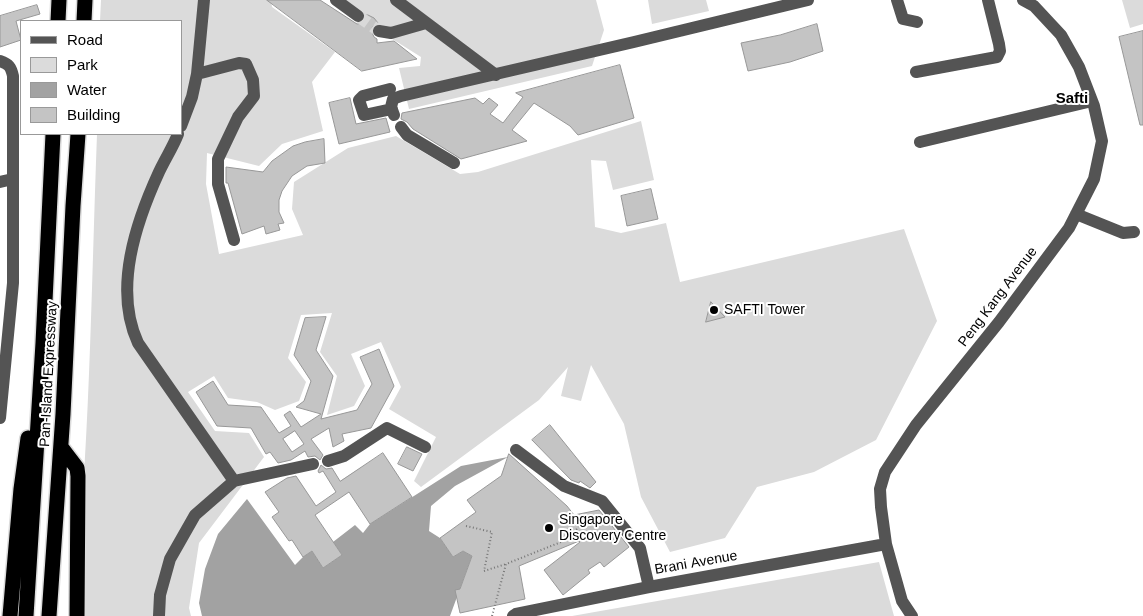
<!DOCTYPE html>
<html>
<head>
<meta charset="utf-8">
<style>
	body { margin:0 }
	#map { position:relative; width:1143px; height:616px; overflow:hidden; background:#fff; font-family:Helvetica,sans-serif }
	canvas { display:block }
	.legend { position:absolute; left:20px; top:20px; width:162px; height:115px; box-sizing:border-box; background:#fff; border:1px solid #999; margin:0; padding:6px 9px; list-style:none; font-size:15px; color:#000 }
	.legend li { display:flex; align-items:center; gap:10px; height:25px }
	.legend b { width:25px; border:1px solid #999 }
</style>
</head>
<body>
<div id="map">
<canvas width="1143" height="616"></canvas>
<ul class="legend">
<li><b style="height:6px;background:#545454"></b>Road</li>
<li><b style="height:14px;background:#dbdbdb"></b>Park</li>
<li><b style="height:14px;background:#a2a2a2"></b>Water</li>
<li><b style="height:14px;background:#c4c4c4"></b>Building</li>
</ul>
</div>
<script>
const context = document.querySelector('canvas').getContext('2d');
context.lineJoin = 'round';
function paint(path, color) {
  context.fillStyle = color;
  context.fill(path, 'evenodd');
}
function stroke(path, color, width, dash) {
  context.strokeStyle = color;
  context.lineWidth = width;
  context.lineCap = dash ? 'butt' : 'round';
  context.setLineDash(dash || []);
  context.stroke(path);
}
function write(font, color, halo, rows, align = 'center') {
  context.font = font + ' Helvetica,sans-serif';
  context.lineWidth = 4;
  context.setLineDash([]);
  context.textBaseline = 'middle';
  context.strokeStyle = halo;
  context.fillStyle = color;
  for (const [text, x, y, turn = 0] of rows) {
    context.save();
    context.translate(x, y);
    context.rotate((+turn || 0) * Math.PI / 180);
    context.textAlign = isNaN(turn) ? turn : align;
    if (halo) context.strokeText(text, 0, 0);
    context.fillText(text, 0, 0);
    context.restore();
  }
}
paint(new Path2D(`
	M101 0H271L272 7 335 52 312 82 323 131 282 144 259 166 207 153 206 184 219 254 303 235 292 209 294 182 348 148 396 136 460 174 478 172 641 121 654 180 613 190 606 161 591 160 595 227 621 233 666 223 680 282 904 229 937 321 876 440 814 472 757 487 725 538 670 552 641 497 624 424 591 365 581 401 561 396 568 367 539 400 421 487 414 481 436 437 389 409 401 387 381 342 351 354 365 386 354 406 327 415 337 376 320 352 332 313 301 315 288 358 306 382 299 401 275 410 257 402 228 398 214 376 188 392 215 431 249 433 264 457 199 543 189 608 191 616H72C90 456 91 294 97 134H181V21H100Z
	M330 0H596L604 30 592 66 409 109 399 68 420 66 421 57Z
	M648 0H706L709 11 652 24Z
	M1122 0H1143V24L1130 28Z
	M879 562 894 616H572Z`), '#dbdbdb');
paint(new Path2D(`
	M508 457 455 486 431 506 429 531 440 538 453 557 463 551 472 556 450 616H202L199 603 205 569 218 534 247 499 295 565 303 557 312 551 323 568 342 555 333 542 355 525 363 533 370 524 461 466Z`), '#a2a2a2');
const building = new Path2D(`
	M267 0H320L357 24 362 23 365 20 366 15H368L374 18 378 23 373 26 371 30 374 37 377 39V43L394 41 417 59 362 71Z
	M37 5 40 14 16 21 21 40 0 47V16Z
	M817 24 823 51 790 62 748 71 741 43 780 35Z
	M1143 31V125H1140L1119 37Z
	M620 65 634 118 578 135 570 126 534 103 512 130 527 141 461 159 413 129 407 122 401 119 402 113 475 98 483 104 489 98 498 105 490 114 503 123 523 97 516 93Z
	M350 98 356 124 386 118 390 132 339 144 329 103Z
	M324 139 325 163 307 166 292 176 282 191 279 200V212L284 223 278 224 280 230 266 234 264 226 242 234 228 183H226V167L263 172 272 161 293 146 305 142Z
	M651 189 658 219 627 226 621 196Z
	M711 302 725 317 706 322Z
	M326 317 316 350 333 376 321 419 357 410 372 384 360 357 379 349 394 386 371 428 342 434 344 441 333 447 329 428 311 439 323 455 320 460 315 456 308 457 305 451 291 460 278 463 270 452 266 454 251 428 217 426 196 392 213 381 228 405 261 407 279 433 291 426 284 415 290 411 301 427 321 414 296 407 304 401 311 381 294 355 305 318ZM295 431 304 444 292 452 283 439Z
	M550 425 596 482 590 488 580 481 579 483 571 480 532 440Z
	M407 447 422 454 413 471 398 464Z
	M383 453 412 497 370 524 349 492 315 515 342 555 323 568 312 551 303 557 292 540 289 541 272 517 279 512 265 492 287 478 296 476 316 506 336 492 323 471 319 473 318 471 321 465 326 469 332 468 340 481Z
	M509 454 567 506 574 515 599 510 629 547 604 567 600 562 588 570 590 573 563 595 544 570 580 542 579 541 519 566 525 599 460 613 455 590 460 589 472 556 463 551 453 557 440 538 476 512 467 500 501 476Z`);
paint(building, '#c4c4c4');
stroke(building, '#989898', 1);
stroke(new Path2D(`
	M358 16 379 31`), '#d9d9d9', 12, [12, 6]);
const highway = new Path2D(`
	M58 21 59 0
	M84 21 85 0
	M61 447 77 468 78 476 77 616
	M10 616 21 489 28 438
	M26 616 43 343 53 134
	M49 616 63 414 73 206 78 134`);
stroke(highway, '#dbdbdb', 18);
stroke(new Path2D(`
	M466 526 492 532 484 571 506 564
	M492 616 506 564 566 540 591 515`), '#767676', 2, [1, 2.5]);
stroke(new Path2D(`
	M336 0 358 16
	M396 0 496 75
	M897 0 903 19 917 22
	M379 31 391 33 426 23
	M0 61C9 64 11 67 13 76V283L0 418
	M916 72 997 57 1000 51 999 44 988 0
	M197 74 239 63 246 64 253 80 254 96 238 117 218 159V184L234 240
	M390 89 363 96 359 100 364 115 392 109
	M394 115 391 107 393 99 401 96 634 42 808 0
	M181 126 192 97 197 74 204 0
	M401 127 407 135 454 163
	M178 134C173 147 165 159 159 172 136 222 113 289 138 343L234 481
	M920 142 1092 101
	M0 182 13 179
	M1076 214 1123 233 1134 232
	M516 450 564 486 602 501 640 548 649 587
	M328 461 344 456 387 428 425 447
	M159 616 160 595 170 559 195 515 234 481 313 464
	M513 616 516 614 649 587 886 544
	M912 616 902 601 886 544 881 507 880 489 885 472 916 425 999 322 1069 228 1094 179 1102 141 1094 106 1079 67 1061 35 1034 6 1023 0`), '#545454', 12);
stroke(highway, '#000', 15);
for (const [x, y, r, color] of [
	[714,310,5,"#000"],
	[549,528,5,"#000"]
]) {
  const dot = new Path2D();
  dot.arc(x, y, r, 0, 2 * Math.PI);
  context.fillStyle = color;
  context.fill(dot);
  stroke(dot, '#fff', 2);
}
write('14px', '#000', '#fff', [
	["Peng Kang Avenue",998,297,-53],
	["Pan-Island Expressway",49,374,-87],
	["Brani Avenue",696,563,-10]
]);
write('14px', '#000', '#fff', [
	["SAFTI Tower",724,310],
	["Singapore",559,520],
	["Discovery Centre",559,536]
], 'left');
write('bold 15px', '#000', '#fff', [
	["Safti",1072,99]
]);
</script>
</body>
</html>
